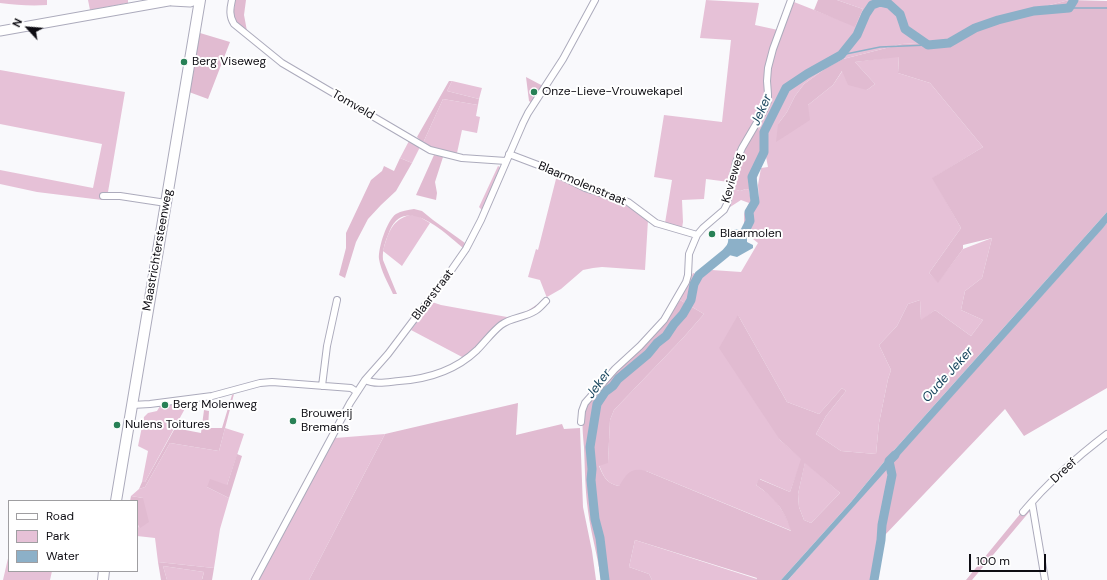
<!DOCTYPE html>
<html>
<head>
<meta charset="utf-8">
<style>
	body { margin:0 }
	#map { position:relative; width:1107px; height:580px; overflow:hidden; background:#f9f9fc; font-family:"DM Sans",sans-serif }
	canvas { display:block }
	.legend { position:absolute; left:8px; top:500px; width:130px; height:72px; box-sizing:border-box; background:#fff; border:1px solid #9f9ea1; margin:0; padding:5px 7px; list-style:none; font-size:12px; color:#0e0d13 }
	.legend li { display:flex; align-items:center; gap:8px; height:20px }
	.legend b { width:20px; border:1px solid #9f9ea1 }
	.north { position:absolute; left:8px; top:8px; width:40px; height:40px; -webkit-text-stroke:3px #fff; paint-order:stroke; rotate:296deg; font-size:11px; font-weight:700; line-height:16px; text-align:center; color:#0e0d13 }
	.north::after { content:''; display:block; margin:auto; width:14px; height:18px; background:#0e0d13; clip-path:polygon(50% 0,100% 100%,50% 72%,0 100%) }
	.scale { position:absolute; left:969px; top:554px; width:77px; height:18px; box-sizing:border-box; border:2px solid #0e0d13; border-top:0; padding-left:5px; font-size:12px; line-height:14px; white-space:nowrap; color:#0e0d13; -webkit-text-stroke:3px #fff; paint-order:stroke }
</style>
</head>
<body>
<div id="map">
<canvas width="1107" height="580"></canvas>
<ul class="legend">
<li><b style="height:5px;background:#fff"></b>Road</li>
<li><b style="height:11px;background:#e6c1d7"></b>Park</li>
<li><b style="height:11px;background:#8cb0c8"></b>Water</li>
</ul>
<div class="north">N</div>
<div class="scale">100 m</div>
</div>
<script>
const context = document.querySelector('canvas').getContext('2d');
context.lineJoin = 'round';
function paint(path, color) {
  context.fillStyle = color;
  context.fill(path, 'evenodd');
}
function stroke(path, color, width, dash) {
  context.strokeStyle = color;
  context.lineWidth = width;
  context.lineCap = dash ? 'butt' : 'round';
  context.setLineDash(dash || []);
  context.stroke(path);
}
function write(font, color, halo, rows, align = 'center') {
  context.font = font + ' "DM Sans",sans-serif';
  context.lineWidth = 4;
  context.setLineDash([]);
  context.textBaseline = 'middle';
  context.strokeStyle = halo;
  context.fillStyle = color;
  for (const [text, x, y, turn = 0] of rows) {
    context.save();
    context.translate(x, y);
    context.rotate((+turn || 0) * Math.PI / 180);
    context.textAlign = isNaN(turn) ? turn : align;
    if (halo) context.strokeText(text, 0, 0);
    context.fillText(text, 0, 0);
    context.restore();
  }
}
paint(new Path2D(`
	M0 0H47V5C31 6 16 5 0 3Z
	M88 0H128V3L90 10Z
	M706 0 759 3 755 25 778 30 770 51 766 62 765 70 766 98 737 153 729 182 706 179 704 199 682 200 683 222 682 228 665 223 672 180 654 177 664 115 722 122 731 40 700 38Z
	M837 0H1069L1008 16 956 41 902 44 843 59 826 68 804 84 795 96 787 112 778 124 808 105 833 85 843 70 867 90 875 84 855 62 899 56 898 73 930 83 983 147 933 178 961 228 929 273 938 282 963 249 992 238 982 278 965 291 961 310 983 320 971 336 935 310 921 321 920 300 908 304 897 326 879 345 891 370 888 379 879 423 876 454 841 451 816 434 826 416 846 391 842 388 819 414 787 402 738 315 780 440 802 459 790 492 760 479 756 485 774 498 785 515 792 531 646 471 619 486C606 483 604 477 599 465L608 462 610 420 614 410 683 338 704 314 680 300 693 273 702 276 712 270 741 272 758 243 748 235 747 231 749 229 746 227 744 229V214L749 203 741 200 727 209 733 189 740 191 746 189 749 190 751 201 753 200 759 201 758 185 761 168 768 167 766 157 768 146 767 144 766 132 762 133 757 127 770 98V73L772 63 778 44 794 2 855 26 863 9Z
	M0 70 125 92 108 192H104L102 200 37 192 0 184V170L93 188 102 144 0 124Z
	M452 81 482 88 479 99 447 91Z
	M443 99 478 105 476 116 480 117 477 133 462 130 457 153 433 148 423 143Z
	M410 139 420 147 412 163 400 158Z
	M498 166 500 167 482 210 479 207Z
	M557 175C589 188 621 199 648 220L645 270 602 267 593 268 583 270 561 289 547 297 531 312 507 320 464 358 411 330 432 302 441 305 507 317 521 315 547 298 540 280 528 277 536 249 538 250Z
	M410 215 418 216 430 223 402 266 383 251C388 234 391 220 410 215Z
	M188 403 145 482H142L148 451 138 446 144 417 148 413 157 411 160 406Z
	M225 428 244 434 227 485 207 487 229 498 220 529 214 568 158 562 155 538 137 536V525L138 524 139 528 143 498 131 496 139 489 145 487 170 443 219 451Z
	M385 434 309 580H259L335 438Z
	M805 462 840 493 811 523 804 520 799 507 798 494Z
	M888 467V486L879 524 878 536 870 580H788Z
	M635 540 757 579 756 580H652L649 574 629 567Z
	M9 554V571H52L50 580H3Z
	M163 566 204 572 202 579 209 580H167Z`), '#e6c1d7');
paint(new Path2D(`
	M235 0H246L244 15 247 31C232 18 233 20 235 0Z
	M818 0H837L863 9 855 27 814 10Z
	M1069 0 1107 1V212L888 457 851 502 781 580H756L757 578 635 540 629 567 649 574 652 580H601C598 557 591 534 588 511 585 490 585 468 584 447 583 433 580 414 588 402 591 398 595 394 598 391 611 377 624 365 638 352 654 337 668 320 680 300L704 314 683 338 614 410 610 420 608 463 599 466C604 477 606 483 619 486 627 474 630 467 646 471L791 531C784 509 775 498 756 485L759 479 790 492 801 459 780 440 719 348 738 315 787 402 819 414 842 388 846 391 826 416 816 434 841 451 876 454 879 423 888 379 891 370 879 345 897 326 908 304 920 300 921 320 935 310 971 336 983 320 961 310 965 291 982 278 992 238 963 245V249L938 283 929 273 961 228 932 178 983 147 930 83 898 73 899 57 855 62 875 84 867 90 848 85 842 71 833 85 808 105 810 120 787 135 776 142 778 124 787 112 795 96 804 84 826 68 843 59 902 44 956 41 1008 16ZM805 463 840 493 811 523 804 520 799 507 798 494Z
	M200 33 230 42 208 99 189 92Z
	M526 77 543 86 532 103 529 101Z
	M449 81H452L447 91 479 99 478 105 443 99 423 143 417 137Z
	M757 127 762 133C762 137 763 139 763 143 764 150 760 156 756 162L758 171 756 184 749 190 746 189 740 191 733 189 742 155Z
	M434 155 443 157 435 182 437 193 436 200 416 195Z
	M400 158 412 163 396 191 381 205 368 219 356 242 345 278 339 275 346 248V233L371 180 382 171 384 166 394 171Z
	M414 209 422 211 433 220 465 243 463 248C445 233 406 195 390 230 386 240 382 249 383 260L397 294H393C388 283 381 271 379 259 378 248 387 220 396 214 401 211 408 210 414 209Z
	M1107 223V388L1024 436 1005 409 884 536 895 475 892 463Z
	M234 394 219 451 170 443 145 487 139 489 142 482H145L175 428 201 433 204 410 209 411 208 428H222L232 395Z
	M518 403 516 435 562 424 564 429 580 428 583 507 592 551 596 580H309L385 434Z
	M237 454 242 456 229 498 207 487 210 479 227 485Z
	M131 496 143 498 149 522 140 528 138 525H137V501H130Z
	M1025 508 1030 511 972 580H966Z
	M158 562 214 568 212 580H202L204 572 163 566 167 580H161Z`), '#e1bbd1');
paint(new Path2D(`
	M1107 212V223L1103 228 788 580H781L851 502 888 457Z
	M746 227 749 229 747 231V242L753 245V248L737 257 729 255 725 251 728 242 729 230C734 229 739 230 744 229Z
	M724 251 728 256 702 275 699 272Z`), '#8cb0c8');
stroke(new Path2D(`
	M1069 8H1107
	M841 55 880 47 928 45`), '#8cb0c8', 1.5);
stroke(new Path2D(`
	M605 580 600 538 595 519 591 480 592 469 590 447 597 404 605 392 613 386 618 379 648 354 657 343 666 336 674 324 683 314 691 300 694 284 699 275 726 253 745 231 750 221 749 212 755 202 752 177 764 152V132L786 88 807 74 841 55 857 35 866 14 872 5 880 2 889 4 900 14 905 29 928 45 949 43 975 28 998 20 1034 11 1069 8 1074 0
	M874 580 881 540 882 525 892 475 889 461 895 455`), '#8cb0c8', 9);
const street = new Path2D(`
	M232 0C230 9 229 16 234 24L282 63 430 150 462 158 506 161
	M509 154 538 165 585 188 628 202 656 223 697 235
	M103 196H120L166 203
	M365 380C376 385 388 382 399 381 428 379 455 371 477 350 485 342 492 332 501 325 511 317 524 318 535 311 539 309 542 305 546 301
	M322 386 327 346 337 300
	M132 405 150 404 212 396 260 383 272 382 351 388 357 392
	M581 422 582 411 585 403 615 369 640 346 664 320 686 282 688 275 689 254 697 235 703 228 724 210 727 204 736 162 742 148 763 112 768 101V94L767 81 768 68 773 49 791 0
	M1032 503 1045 580
	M1023 512C1047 484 1078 456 1107 434
	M255 580 350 403 365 380 388 354 450 272 466 249 481 220 523 123 528 113 563 59 595 0`);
const secondary = new Path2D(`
	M172 1 190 2 196 0
	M0 31 174 0`);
const primary = new Path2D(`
	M116 501 200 0
	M103 580 104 571`);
stroke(street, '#acabbc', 8);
stroke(secondary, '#acabbc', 11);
stroke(primary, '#acabbc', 12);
stroke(street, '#fff', 6);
stroke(secondary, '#fff', 9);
stroke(primary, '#fff', 10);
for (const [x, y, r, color] of [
	[184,62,4,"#288156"],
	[534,92,4,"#288156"],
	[712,234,4,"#288156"],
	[165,405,4,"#288156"],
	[293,421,4,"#288156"],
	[117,425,4,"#288156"]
]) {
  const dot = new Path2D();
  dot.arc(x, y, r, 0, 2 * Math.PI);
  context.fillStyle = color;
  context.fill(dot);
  stroke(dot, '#fff', 1.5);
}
write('12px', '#0e0d13', '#fff', [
	["Berg Viseweg",192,62],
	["Onze-Lieve-Vrouwekapel",542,92],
	["Blaarmolen",720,234],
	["Berg Molenweg",173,405],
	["Brouwerij",301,414],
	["Bremans",301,428],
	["Nulens Toitures",125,425]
], 'left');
write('12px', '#0e0d13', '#fff', [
	["Tomveld",353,105,30],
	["Kevieweg",733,178,-74],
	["Blaarmolenstraat",582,184,23],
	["Maastrichtersteenweg",158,250,-80],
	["Blaarstraat",433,295,-53],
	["Dreef",1064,471,-43]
]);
write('italic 13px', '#103f58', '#fff', [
	["Jeker",762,110,-66],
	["Oude Jeker",948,375,-48],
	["Jeker",599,384,-54]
]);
</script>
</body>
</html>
